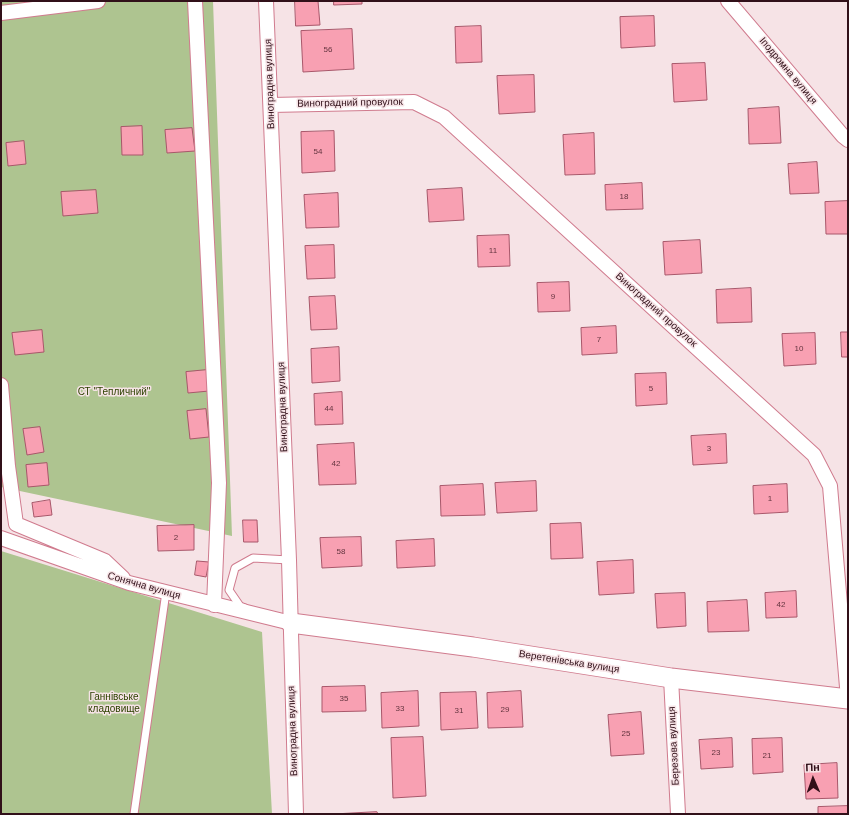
<!DOCTYPE html>
<html>
<head>
<meta charset="utf-8">
<style>
	body { margin:0 }
	#map { position:relative; width:849px; height:815px; overflow:hidden; background:#f6e3e6; font-family:Arial,sans-serif }
	canvas { display:block }
	.frame { position:absolute; inset:0; border:2px solid #311019; pointer-events:none }
	.north { position:absolute; left:793px; top:759px; width:40px; height:40px; -webkit-text-stroke:3px #f6e3e6; paint-order:stroke; rotate:358deg; font-size:11px; font-weight:700; line-height:16px; text-align:center; color:#311019 }
	.north::after { content:''; display:block; margin:auto; width:14px; height:18px; background:#311019; clip-path:polygon(50% 0,100% 100%,50% 72%,0 100%) }
</style>
</head>
<body>
<div id="map">
<canvas width="849" height="815"></canvas>
<div class="frame"></div>
<div class="north">Пн</div>
</div>
<script>
const context = document.querySelector('canvas').getContext('2d');
context.lineJoin = 'round';
function paint(path, color) {
  context.fillStyle = color;
  context.fill(path, 'evenodd');
}
function stroke(path, color, width, dash) {
  context.strokeStyle = color;
  context.lineWidth = width;
  context.lineCap = dash ? 'butt' : 'round';
  context.setLineDash(dash || []);
  context.stroke(path);
}
function write(font, color, halo, rows, align = 'center') {
  context.font = font + ' Arial,sans-serif';
  context.lineWidth = 3;
  context.setLineDash([]);
  context.textBaseline = 'middle';
  context.strokeStyle = halo;
  context.fillStyle = color;
  for (const [text, x, y, turn = 0] of rows) {
    context.save();
    context.translate(x, y);
    context.rotate((+turn || 0) * Math.PI / 180);
    context.textAlign = isNaN(turn) ? turn : align;
    if (halo) context.strokeText(text, 0, 0);
    context.fillText(text, 0, 0);
    context.restore();
  }
}
paint(new Path2D(`
	M1 1H213L232 536 1 487Z
	M1 551 262 632 272 814H1Z`), '#aec490');
const building = new Path2D(`
	M295 1H318L320 25 296 26Z
	M334 1H362V4L334 5Z
	M654 16 655 46 621 48 620 17Z
	M481 26 482 62 456 63 455 27Z
	M352 29 354 69 303 72 301 31Z
	M705 63 707 100 674 102 672 64Z
	M534 75 535 112 499 114 497 76Z
	M779 107 781 143 749 144 748 109Z
	M142 126 143 155H122L121 127Z
	M192 128 195 151 167 153 165 130Z
	M334 131 335 171 302 173 301 132Z
	M594 133 595 174 565 175 563 135Z
	M24 141 26 164 8 166 6 143Z
	M817 162 819 193 790 194 788 164Z
	M642 183 643 209 606 210 605 185Z
	M462 188 464 220 429 222 427 190Z
	M96 190 98 213 63 216 61 192Z
	M338 193 339 227 306 228 304 195Z
	M848 201V234H826L825 202Z
	M509 235 510 266 478 267 477 236Z
	M700 240 702 273 665 275 663 242Z
	M334 245 335 278 307 279 305 246Z
	M569 282 570 311 538 312 537 283Z
	M751 288 752 322 717 323 716 290Z
	M335 296 337 329 311 330 309 297Z
	M616 326 617 353 582 355 581 328Z
	M42 330 44 352 15 355 12 333Z
	M841 332H848V357H842Z
	M815 333 816 364 784 366 782 334Z
	M339 347 340 381 312 383 311 349Z
	M207 370 209 391 188 393 186 372Z
	M666 373 667 404 636 406 635 374Z
	M342 392 343 424 315 425 314 394Z
	M206 409 209 437 190 439 187 411Z
	M40 427 44 452 27 455 23 429Z
	M726 434 727 463 693 465 691 436Z
	M354 443 356 484 319 485 317 445Z
	M47 463 49 485 28 487 26 465Z
	M536 481 537 511 497 513 495 483Z
	M483 484 485 515 441 516 440 486Z
	M787 484 788 512 754 514 753 486Z
	M50 500 52 515 34 517 32 503Z
	M243 520H257L258 542H244Z
	M581 523 583 558 551 559 550 524Z
	M194 525V550L158 551 157 526Z
	M361 537 362 566 322 568 320 538Z
	M434 539 435 566 397 568 396 541Z
	M633 560 634 593 599 595 597 562Z
	M197 561 209 562 206 577 195 575Z
	M796 591 797 617 766 618 765 593Z
	M685 593 686 626 657 628 655 594Z
	M747 600 749 631 708 632 707 602Z
	M365 686 366 711 322 712V687Z
	M418 691 419 726 382 728 381 693Z
	M521 691 523 727 488 728 487 693Z
	M476 692 478 728 441 730 440 693Z
	M641 712 644 754 611 756 608 715Z
	M423 737 426 796 393 798 391 738Z
	M732 738 733 767 701 769 699 740Z
	M782 738 783 772 753 774 752 739Z
	M837 763 838 798 806 799 804 765Z
	M848 806V814H818V807Z
	M377 812 378 814H334Z`);
paint(building, '#f8a0b2');
stroke(building, '#a8576a', 1);
const lane = new Path2D(`
	M245 608 240 606 229 590 235 568 253 558 289 560
	M134 814 166 592`);
const street = new Path2D(`
	M195 1 219 483 214 605
	M266 1 289 560 296 814
	M728 1 843 136 848 140
	M1 13 98 1
	M271 105 414 102 444 117 814 455 830 486 848 699
	M1 385 8 466 16 524 105 561 123 578
	M1 538 129 583 291 623
	M671 678 678 814`);
const secondary = new Path2D(`
	M291 623 473 647 671 678 848 699`);
stroke(lane, '#d07b8e', 9);
stroke(street, '#d07b8e', 16);
stroke(secondary, '#d07b8e', 21);
stroke(lane, '#fff', 7);
stroke(street, '#fff', 14);
stroke(secondary, '#fff', 19);
write('8px', '#63343f', null, [
	["56",328,50],
	["54",318,152],
	["18",624,197],
	["11",493,251],
	["9",553,297],
	["7",599,340],
	["10",799,349],
	["5",651,389],
	["44",329,409],
	["3",709,449],
	["42",336,464],
	["1",770,499],
	["2",176,538],
	["58",341,552],
	["42",781,605],
	["35",344,699],
	["33",400,709],
	["29",505,710],
	["31",459,711],
	["25",626,734],
	["23",716,753],
	["21",767,756]
]);
write('10px', '#311019', '#f6e3e6', [
	["Іподромна вулиця",788,71,50],
	["Виноградна вулиця",270,84,-92],
	["Виноградний провулок",350,103,-1],
	["Виноградний провулок",656,310,42],
	["Виноградна вулиця",283,407,-92],
	["Сонячна вулиця",144,586,16],
	["Веретенівська вулиця",569,662,9],
	["Виноградна вулиця",293,731,-92],
	["Березова вулиця",674,746,-93]
]);
write('10px', '#2d4100', '#f6e3e6', [
	["СТ \"Тепличний\"",114,392],
	["Ганнівське",114,697],
	["кладовище",114,709]
]);
</script>
</body>
</html>
